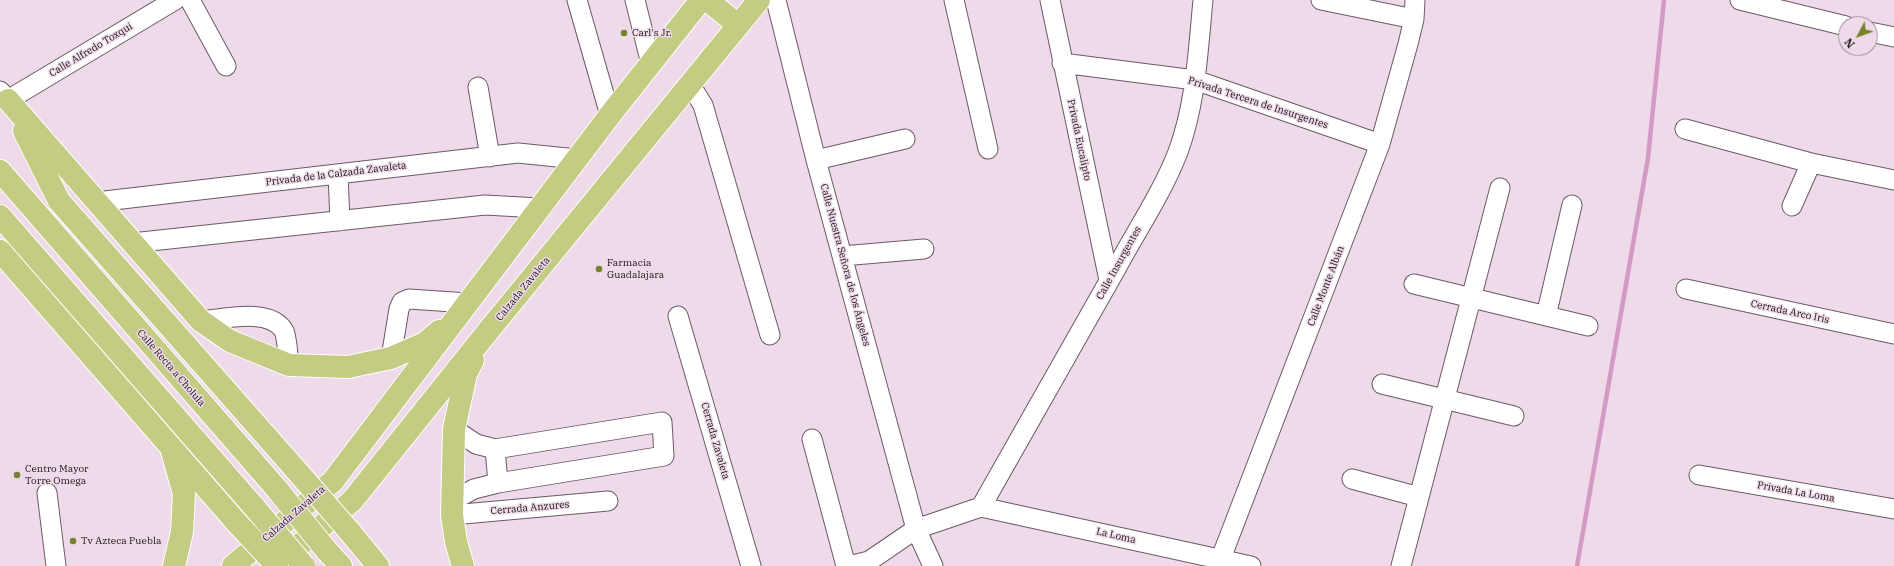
<!DOCTYPE html>
<html>
<head>
<meta charset="utf-8">
<style>
	body { margin:0 }
	#map { position:relative; width:1894px; height:566px; overflow:hidden; background:#eedae8; font-family:"IBM Plex Serif",serif }
	canvas { display:block }
	.north { position:absolute; left:1838px; top:16px; width:40px; height:40px; box-sizing:border-box; background:#eedae8; border:1px solid #998a95; border-radius:50%; rotate:229deg; font-size:11px; font-weight:700; line-height:16px; text-align:center; color:#1a1318 }
	.north::after { content:''; display:block; margin:auto; width:14px; height:18px; background:#78812d; clip-path:polygon(50% 0,100% 100%,50% 72%,0 100%) }
</style>
</head>
<body>
<div id="map">
<canvas width="1894" height="566"></canvas>
<div class="north">N</div>
</div>
<script>
const context = document.querySelector('canvas').getContext('2d');
context.lineJoin = 'round';
function stroke(path, color, width, dash) {
  context.strokeStyle = color;
  context.lineWidth = width;
  context.lineCap = dash ? 'butt' : 'round';
  context.setLineDash(dash || []);
  context.stroke(path);
}
function write(font, color, halo, rows, align = 'center') {
  context.font = font + ' "IBM Plex Serif",serif';
  context.lineWidth = 3;
  context.setLineDash([]);
  context.textBaseline = 'middle';
  context.strokeStyle = halo;
  context.fillStyle = color;
  for (const [text, x, y, turn = 0] of rows) {
    context.save();
    context.translate(x, y);
    context.rotate((+turn || 0) * Math.PI / 180);
    context.textAlign = isNaN(turn) ? turn : align;
    if (halo) context.strokeText(text, 0, 0);
    context.fillText(text, 0, 0);
    context.restore();
  }
}
stroke(new Path2D(`
	M1577 566 1648 158 1664 0`), '#d49ac5', 4.5);
const minor = new Path2D(`
	M190 0 226 66
	M577 0 610 115
	M635 0 651 64
	M776 0 816 160 916 529 933 566
	M954 0 988 149
	M1050 0 1109 280
	M1321 0 1414 19
	M1740 0 1846 26
	M1870 32 1894 37
	M1062 63 1195 80 1380 144
	M691 86 703 105 770 335
	M478 87 490 157
	M0 91 8 100 175 0
	M1685 129 1811 163
	M816 160 905 139
	M338 174 340 221
	M96 202 518 153 577 159
	M1792 206 1811 163 1894 180
	M132 243 485 205 539 208
	M842 256 924 249
	M1414 284 1588 326
	M1686 289 1894 334
	M678 316 751 566
	M1546 316 1572 205
	M201 321C224 319 270 307 284 331 287 337 288 357 289 365
	M391 358 399 309 402 302 409 299 468 303
	M1382 384 1514 416
	M812 439 846 566
	M495 449 498 483
	M1699 475 1894 509
	M1352 479 1419 497
	M47 493 56 566
	M452 501 474 489 498 483 664 456 662 422 495 449 476 444 454 429
	M981 507C1026 427 1072 347 1117 267 1137 230 1163 191 1178 152 1196 103 1198 51 1203 0
	M452 515 608 501
	M849 566 869 561 916 529 981 507 1251 566
	M1218 566 1380 144 1408 44 1414 19 1415 0
	M1401 566 1500 188`);
const major = new Path2D(`
	M707 0 738 25
	M8 100 201 321 230 341 289 365 348 367 391 358 425 343 439 331
	M24 131 59 201 296 470
	M0 171 276 488
	M0 216 255 508
	M0 251 237 523
	M172 451 184 494 182 532 174 566
	M350 532 378 566
	M327 551 341 566
	M277 564 352 501 489 330 759 0
	M233 566 333 481 610 115 701 0
	M463 566 456 542 452 515 454 429 466 374 473 360`);
stroke(minor, '#6b5a66', 21);
stroke(major, '#fff', 24);
stroke(minor, '#fff', 19);
stroke(major, '#c4cb82', 22);
const majorBridge = new Path2D(`
	M296 470 350 532
	M276 488 327 551
	M255 508 304 566
	M237 523 277 566`);
stroke(majorBridge, '#fff', 24, []);
stroke(majorBridge, '#c4cb82', 22);
for (const [x, y, r, color] of [
	[624,33,4,"#78812d"],
	[599,269,4,"#78812d"],
	[17,475,4,"#78812d"],
	[73,541,4,"#78812d"]
]) {
  const dot = new Path2D();
  dot.arc(x, y, r, 0, 2 * Math.PI);
  context.fillStyle = color;
  context.fill(dot);
  stroke(dot, '#eedae8', 1.5);
}
write('10px', '#1a1318', '#eedae8', [
	["Carl's Jr.",632,33],
	["Farmacia",607,263],
	["Guadalajara",607,275],
	["Centro Mayor",25,469],
	["Torre Omega",25,481],
	["Tv Azteca Puebla",81,541]
], 'left');
write('10px', '#1a1318', '#eedae8', [
	["Calle Alfredo Toxqui",91,50,-31],
	["Privada Tercera de Insurgentes",1258,103,18],
	["Privada Eucalipto",1079,140,78],
	["Privada de la Calzada Zavaleta",336,174,-7],
	["Calle Insurgentes",1119,263,-61],
	["Calle Nuestra Señora de los Ángeles",845,265,75],
	["Calle Monte Albán",1326,286,-69],
	["Calzada Zavaleta",523,289,-51],
	["Cerrada Arco Iris",1790,312,12],
	["Calle Recta a Cholula",171,368,49],
	["Cerrada Zavaleta",715,441,74],
	["Privada La Loma",1796,492,10],
	["Cerrada Anzures",530,508,-5],
	["Calzada Zavaleta",294,514,-41],
	["La Loma",1116,536,13]
]);
</script>
</body>
</html>
